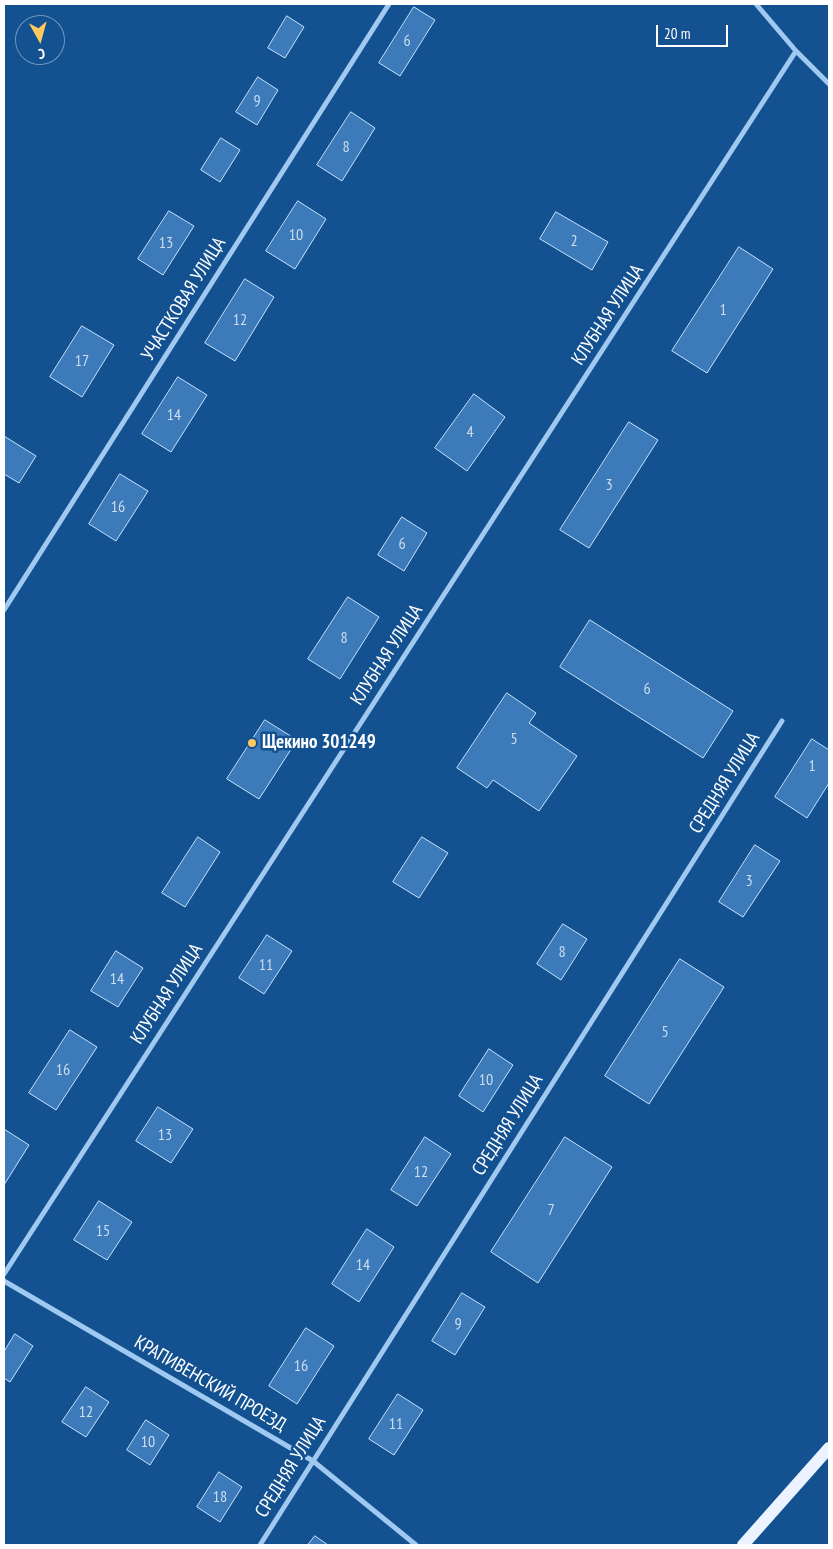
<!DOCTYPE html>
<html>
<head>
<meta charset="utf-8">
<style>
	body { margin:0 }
	#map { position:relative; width:833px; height:1549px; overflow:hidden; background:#135191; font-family:"PT Sans Narrow",sans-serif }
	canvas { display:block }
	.frame { position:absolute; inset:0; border:5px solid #fff; pointer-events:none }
	.north { position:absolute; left:15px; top:15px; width:50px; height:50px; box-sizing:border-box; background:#135191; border:1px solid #7197bd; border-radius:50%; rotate:173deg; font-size:14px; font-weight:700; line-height:20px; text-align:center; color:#fff }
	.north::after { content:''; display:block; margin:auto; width:18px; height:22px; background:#ffc960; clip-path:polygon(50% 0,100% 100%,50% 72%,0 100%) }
	.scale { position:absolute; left:656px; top:25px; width:72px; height:22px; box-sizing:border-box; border:2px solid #fff; border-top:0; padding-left:6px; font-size:15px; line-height:18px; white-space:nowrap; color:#fff; -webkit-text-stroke:4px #135191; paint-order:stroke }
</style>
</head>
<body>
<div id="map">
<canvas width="833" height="1549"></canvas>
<div class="frame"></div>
<div class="north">С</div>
<div class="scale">20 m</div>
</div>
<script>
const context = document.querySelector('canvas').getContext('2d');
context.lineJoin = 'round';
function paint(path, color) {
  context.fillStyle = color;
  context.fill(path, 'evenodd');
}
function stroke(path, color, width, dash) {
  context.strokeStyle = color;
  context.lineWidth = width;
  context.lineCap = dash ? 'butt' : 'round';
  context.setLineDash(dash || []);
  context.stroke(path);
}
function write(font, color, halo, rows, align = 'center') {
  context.font = font + ' "PT Sans Narrow",sans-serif';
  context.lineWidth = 5;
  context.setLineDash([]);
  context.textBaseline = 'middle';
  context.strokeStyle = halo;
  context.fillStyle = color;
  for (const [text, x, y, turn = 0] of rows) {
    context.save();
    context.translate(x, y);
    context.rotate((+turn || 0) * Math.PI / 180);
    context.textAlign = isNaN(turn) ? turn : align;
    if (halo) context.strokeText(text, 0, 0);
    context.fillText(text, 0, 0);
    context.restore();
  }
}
const building = new Path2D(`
	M414 7 435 20 400 76 379 63Z
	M287 16 304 27 285 58 268 48Z
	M258 77 278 90 257 125 236 112Z
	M351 112 375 128 342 181 317 165Z
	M221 138 240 150 220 182 201 170Z
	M298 201 326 219 295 269 266 251Z
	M169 211 194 226 163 275 138 259Z
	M556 212 608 242 592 270 540 239Z
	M739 247 773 269 707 373 672 351Z
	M245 279 274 297 235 361 205 343Z
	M82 326 114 345 82 397 50 377Z
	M178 377 207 395 171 452 142 434Z
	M474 394 505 417 467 471 435 448Z
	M629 422 658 440 589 548 560 530Z
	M4 436 36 456 19 483 4 474Z
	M120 474 148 491 116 541 89 524Z
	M402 517 427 533 404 571 378 555Z
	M348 597 379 617 340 679 308 659Z
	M590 620 733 711 703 758 560 667Z
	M507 693 536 713 529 723 577 756 539 811 493 780 487 788 457 768Z
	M265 720 297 740 259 799 227 779Z
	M812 739 829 750V783L807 818 775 797Z
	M198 837 220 852 185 907 162 893Z
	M422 837 448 853 419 898 393 882Z
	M755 845 780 861 743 917 719 902Z
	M563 924 587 939 561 980 537 964Z
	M267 935 292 951 264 994 239 978Z
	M116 951 143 968 118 1007 91 991Z
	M680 959 724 987 649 1104 605 1076Z
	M70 1030 97 1047 56 1110 29 1093Z
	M489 1049 513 1065 483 1112 459 1096Z
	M158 1107 193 1129 171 1163 136 1141Z
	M4 1129 29 1145 4 1185Z
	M425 1137 451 1154 417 1206 391 1190Z
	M565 1137 612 1167 538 1283 491 1252Z
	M99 1201 132 1222 107 1260 74 1240Z
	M367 1229 394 1247 359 1302 332 1284Z
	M462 1293 485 1307 455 1355 432 1341Z
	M306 1328 334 1346 297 1404 269 1386Z
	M15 1334 33 1346 10 1382 4 1378V1352Z
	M86 1387 109 1402 86 1437 62 1422Z
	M398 1394 423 1410 394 1455 369 1439Z
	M146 1420 169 1435 150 1465 127 1450Z
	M219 1472 242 1487 220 1522 197 1507Z
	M315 1536 328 1545H308Z`);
paint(building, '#3c7ab9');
stroke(building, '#c7e2fc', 1);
stroke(new Path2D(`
	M756 4 796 51 829 84
	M4 610 389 4
	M4 1274 796 51
	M4 1281 313 1461 416 1545
	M260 1545 782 721`), '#a0c9f1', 5);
stroke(new Path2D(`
	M743 1545 829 1448`), '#eaf3ff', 12);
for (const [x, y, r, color] of [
	[252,743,5,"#ffc960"]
]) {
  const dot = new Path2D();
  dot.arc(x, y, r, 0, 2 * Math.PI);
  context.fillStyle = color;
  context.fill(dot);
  stroke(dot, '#135191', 2);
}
write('16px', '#cedeee', null, [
	["6",407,41],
	["9",257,101],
	["8",346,147],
	["10",296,235],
	["2",574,241],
	["13",166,243],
	["1",723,310],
	["12",240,320],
	["17",82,361],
	["14",174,415],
	["4",470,432],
	["3",609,485],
	["16",118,507],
	["6",402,544],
	["8",344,638],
	["6",647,689],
	["5",514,739],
	["1",812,766],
	["3",749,881],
	["8",562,952],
	["11",266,965],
	["14",117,979],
	["5",665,1032],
	["16",63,1070],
	["10",486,1080],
	["13",165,1135],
	["12",421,1172],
	["7",551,1210],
	["15",103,1231],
	["14",363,1265],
	["9",458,1324],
	["16",301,1366],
	["12",86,1412],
	["11",396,1424],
	["10",148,1442],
	["18",220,1497]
]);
write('19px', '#fff', '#135191', [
	["УЧАСТКОВАЯ УЛИЦА",184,299,-58],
	["КЛУБНАЯ УЛИЦА",608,315,-57],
	["КЛУБНАЯ УЛИЦА",387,655,-57],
	["СРЕДНЯЯ УЛИЦА",725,783,-58],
	["КЛУБНАЯ УЛИЦА",167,994,-57],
	["СРЕДНЯЯ УЛИЦА",508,1125,-58],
	["КРАПИВЕНСКИЙ ПРОЕЗД",210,1384,30],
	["СРЕДНЯЯ УЛИЦА",291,1467,-58]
]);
write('bold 19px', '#fff', '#135191', [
	["Щекино 301249",262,743]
], 'left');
</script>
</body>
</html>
